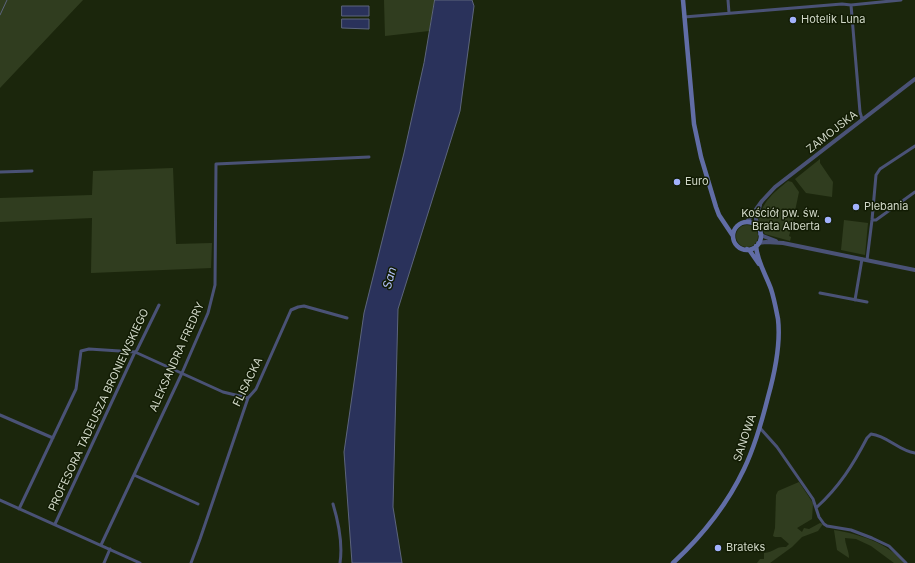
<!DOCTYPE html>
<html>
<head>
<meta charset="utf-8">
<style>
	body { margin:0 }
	canvas { display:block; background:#1b260c }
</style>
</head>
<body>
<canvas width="915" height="563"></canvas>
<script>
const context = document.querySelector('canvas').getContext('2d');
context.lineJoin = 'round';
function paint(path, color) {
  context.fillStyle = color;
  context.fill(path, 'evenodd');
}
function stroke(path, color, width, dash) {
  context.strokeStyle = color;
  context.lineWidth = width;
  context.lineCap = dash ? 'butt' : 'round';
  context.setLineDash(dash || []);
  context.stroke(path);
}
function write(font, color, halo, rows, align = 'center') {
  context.font = font + ' Inter,sans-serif';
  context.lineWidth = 3;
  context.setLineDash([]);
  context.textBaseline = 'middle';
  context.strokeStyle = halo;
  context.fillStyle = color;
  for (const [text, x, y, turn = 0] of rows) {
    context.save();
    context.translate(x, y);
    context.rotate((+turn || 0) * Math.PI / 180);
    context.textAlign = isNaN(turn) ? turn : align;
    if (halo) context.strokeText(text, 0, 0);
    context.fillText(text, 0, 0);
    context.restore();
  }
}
paint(new Path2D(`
	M0 0H83L0 88Z
	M384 0H435L429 31 385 36Z
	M820 159V163L833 182 832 197 806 193 795 179Z
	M173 168 176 244 212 243 211 268 91 273 92 218 0 222V198L92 195 93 171Z
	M788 181 792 182 799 192 792 225 785 222 784 223 792 225 789 236 791 237 790 241 765 234 758 221C763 201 772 194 788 181Z
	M844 220 868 223 865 255 841 250Z
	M736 236a11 11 0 1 1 22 0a11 11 0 1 1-22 0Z
	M799 482 813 503 812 519 797 528 802 532 804 528 809 529 820 523 823 524 818 531 802 537 792 547 770 563H757L760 559H764V553C775 552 775 546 786 547L789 544 781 537H775L773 536 775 528 776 495 778 491Z
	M834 530C859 534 888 543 904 563H894L871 546 856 539 845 538C845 544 849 551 849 558L837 550Z`), '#303d1f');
const water = new Path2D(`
	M435 0H472L474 6 460 111 398 309 393 507 402 563H352L344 452 364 313 404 153 424 63Z
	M342 6H369V16H342Z
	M342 19H369V29L342 28Z`);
paint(water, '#2a325b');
stroke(water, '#5c647c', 1);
stroke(new Path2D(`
	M0 15 7 0`), '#5c647c', 1);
stroke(new Path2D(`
	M728 0 729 13
	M851 5 901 0
	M684 17 842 4 851 5 860 112 862 119
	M0 172 32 171
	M872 220H876L915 192
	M867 260 872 220 876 175 880 169 915 146
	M820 293 867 302
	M855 300 862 259
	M0 415 53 438
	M760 428 777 447 813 499 819 517 824 524 827 526 851 530 872 538 889 546 906 563
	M134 475 198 504
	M0 500 140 563
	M333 504C339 524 343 543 340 563
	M817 507C839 487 853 465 867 438L871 434C888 436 899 451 915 453
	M19 509 76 389 81 351 89 349 135 352 223 392 248 398
	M55 524 135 352 137 350 159 305
	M101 545 182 373 208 313 215 285 216 164 369 157
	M104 563 110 549
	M191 563 200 539 248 398 256 389 291 310 298 307 304 306 347 318`), '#4a5276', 3);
stroke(new Path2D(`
	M747 222 762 201 775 187 915 79
	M757 227 756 219 760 205
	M760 234 763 236 776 241
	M758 243 766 242 783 243 915 270`), '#4a5276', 4);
stroke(new Path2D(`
	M683 0 694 124 701 157 716 207 719 215 733 236
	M733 236a14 14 0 1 1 28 0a14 14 0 1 1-28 0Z
	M747 249 750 251 759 264
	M673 563C702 536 727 505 744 469 755 446 762 421 768 397 775 372 781 345 778 319 776 309 774 298 771 289 766 275 757 261 756 246`), '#616da6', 4.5);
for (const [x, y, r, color] of [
	[793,20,4,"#a2b2fd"],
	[677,182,4,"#a2b2fd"],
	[856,207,4,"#a2b2fd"],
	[828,220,4,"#a2b2fd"],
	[718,548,4,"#a2b2fd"]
]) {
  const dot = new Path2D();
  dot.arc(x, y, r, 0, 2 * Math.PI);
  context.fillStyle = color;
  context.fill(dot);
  stroke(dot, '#121c04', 1.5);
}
write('11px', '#d1d8c8', '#121c04', [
	["Hotelik Luna",801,20],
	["Euro",685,182],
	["Plebania",864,207],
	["Kościół pw. św.",820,214,"right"],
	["Brata Alberta",820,227,"right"],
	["Brateks",726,548]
], 'left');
write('11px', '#d1d8c8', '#121c04', [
	["ZAMOJSKA",832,132,-38],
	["ALEKSANDRA FREDRY",177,357,-66],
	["FLISACKA",248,382,-64],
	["PROFESORA TADEUSZA BRONIEWSKIEGO",99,410,-65],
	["SANOWA",745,438,-71]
]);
write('italic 12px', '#b3c0fa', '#121c04', [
	["San",390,278,-74]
]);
</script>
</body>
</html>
